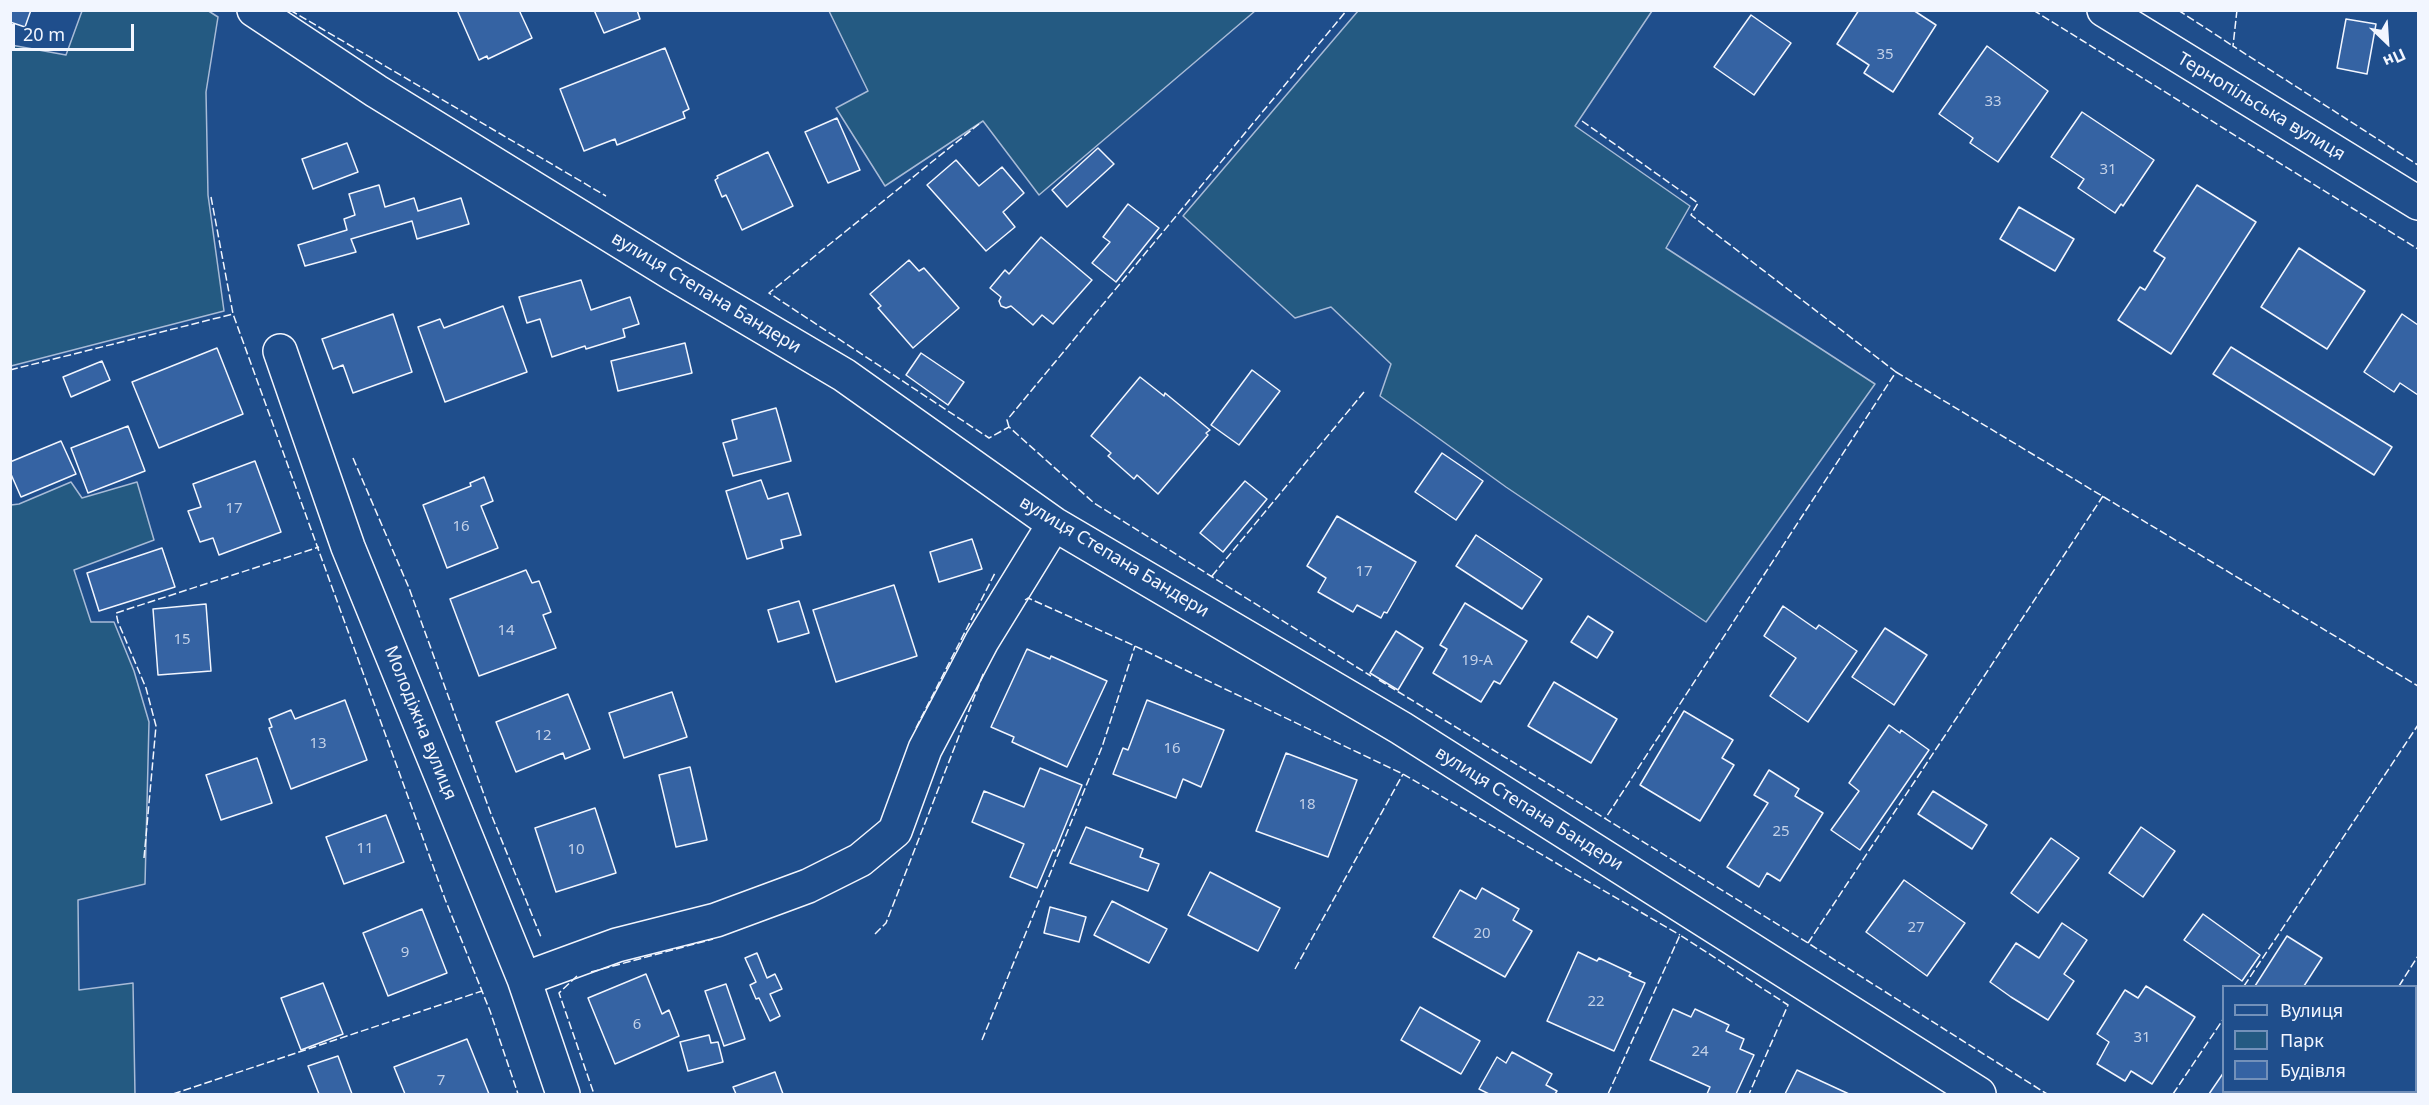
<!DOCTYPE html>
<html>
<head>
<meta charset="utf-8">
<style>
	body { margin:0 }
	#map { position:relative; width:2429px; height:1105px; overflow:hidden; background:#1f4e8c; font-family:"Noto Sans",sans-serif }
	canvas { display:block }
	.frame { position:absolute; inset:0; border:12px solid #f2f6ff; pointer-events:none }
	.legend { position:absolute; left:2222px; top:985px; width:195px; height:108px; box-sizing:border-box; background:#1f4e8c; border:2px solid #7391ba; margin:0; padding:8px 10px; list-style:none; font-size:18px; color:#f2f6ff }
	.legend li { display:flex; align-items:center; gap:12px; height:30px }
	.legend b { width:30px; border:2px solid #7391ba }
	.north { position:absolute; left:2357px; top:12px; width:60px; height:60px; -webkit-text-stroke:4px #1f4e8c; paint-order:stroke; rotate:155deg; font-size:16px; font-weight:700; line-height:24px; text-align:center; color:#f2f6ff }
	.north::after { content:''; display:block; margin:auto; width:21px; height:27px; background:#f2f6ff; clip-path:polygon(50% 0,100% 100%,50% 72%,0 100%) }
	.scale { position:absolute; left:12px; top:24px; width:122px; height:27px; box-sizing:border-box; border:3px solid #f2f6ff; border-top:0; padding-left:8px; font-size:18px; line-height:21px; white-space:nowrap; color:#f2f6ff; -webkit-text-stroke:4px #1f4e8c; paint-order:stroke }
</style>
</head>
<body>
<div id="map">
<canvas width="2429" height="1105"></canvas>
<div class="frame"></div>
<ul class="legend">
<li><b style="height:8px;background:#1f4e8c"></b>Вулиця</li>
<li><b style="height:16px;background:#245a82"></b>Парк</li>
<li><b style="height:16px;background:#3563a3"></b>Будівля</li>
</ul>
<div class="north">Пн</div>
<div class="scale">20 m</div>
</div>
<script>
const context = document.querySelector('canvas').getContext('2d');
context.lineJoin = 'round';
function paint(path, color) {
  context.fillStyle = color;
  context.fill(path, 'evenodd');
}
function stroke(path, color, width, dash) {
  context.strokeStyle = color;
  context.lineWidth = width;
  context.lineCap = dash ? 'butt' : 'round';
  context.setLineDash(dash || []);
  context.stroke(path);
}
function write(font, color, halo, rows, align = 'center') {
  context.font = font + ' "Noto Sans",sans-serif';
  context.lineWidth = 4.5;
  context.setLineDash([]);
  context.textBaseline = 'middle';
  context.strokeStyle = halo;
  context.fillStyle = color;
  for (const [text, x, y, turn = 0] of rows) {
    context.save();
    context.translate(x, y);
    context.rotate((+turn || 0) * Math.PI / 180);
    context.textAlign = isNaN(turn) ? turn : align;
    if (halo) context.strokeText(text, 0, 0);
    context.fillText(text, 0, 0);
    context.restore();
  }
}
const green = new Path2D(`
	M207 10 218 17 206 92 208 195 224 311 11 366V45L66 55 82 11Z
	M829 11H1255L1039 195 983 121 885 186 836 108 868 91Z
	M1507 11H1652L1575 126 1690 206 1666 248 1875 384 1706 622 1506 487 1380 396 1391 364 1331 307 1295 318 1183 216 1358 11Z
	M71 482 82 498 137 482 154 540 74 570 91 622H114L134 671 149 722 145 884 78 900 79 990 133 983 135 1094H11V505L19 504Z`);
paint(green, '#245a82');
stroke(green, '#a8bbd7', 1.5);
const building = new Path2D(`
	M10 10H31L25 27 10 22Z
	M457 10H519L532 38 488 59 487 56 479 60Z
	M594 10H637L640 19 604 33Z
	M1859 10H1913L1936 25 1893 92 1864 73 1869 65 1837 44Z
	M1751 15 1791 43 1754 95 1714 67Z
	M2346 19 2376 24 2367 74 2337 68Z
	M1987 46 2048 91 1998 162 1970 143 1973 138 1939 114Z
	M665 48 689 109 683 112 685 118 617 145 615 139 584 151 560 89Z
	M2082 112 2154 160 2123 206 2121 204 2115 213 2078 188 2084 179 2051 157Z
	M837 118 860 170 828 183 805 132Z
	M347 143 358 172 313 189 302 159Z
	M1098 148 1114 164 1067 207 1052 190Z
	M768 152 793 206 742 230 726 195 722 197 715 180 718 178 717 176Z
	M956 160 979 186 1002 167 1024 193 1003 212 1015 227 986 251 927 185Z
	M379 185 385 207 414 198 418 211 461 198 469 224 417 239 412 221 351 239 356 252 305 266 298 245 347 230 344 219 355 215 349 194Z
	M2197 185 2256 222 2171 354 2118 320 2140 287 2145 290 2165 258 2154 251Z
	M1128 204 1159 228 1116 282 1092 263 1110 242 1103 237Z
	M2019 207 2074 239 2055 271 2000 239Z
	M1041 237 1092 280 1053 324 1042 315 1033 325 1011 306 1006 308 1001 306 999 301 1001 297 990 288 1005 270 1009 274Z
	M2299 248 2365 291 2327 349 2261 307Z
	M909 260 919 271 924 268 959 308 913 348 878 308 881 306 870 294Z
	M581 280 591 310 630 297 639 324 623 329 625 337 586 349 585 346 552 357 540 319 527 323 519 297Z
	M503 306 527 372 445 402 418 327 440 319 444 328Z
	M393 314 412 372 353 393 343 365 333 369 322 339Z
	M2402 314 2418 325V395L2400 383 2394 392 2364 372Z
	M685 343 692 373 618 391 611 361Z
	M2231 347 2392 447 2374 475 2213 374Z
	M217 348 243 414 159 448 132 382Z
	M921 353 964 382 948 405 906 375Z
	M102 361 110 380 71 397 63 377Z
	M1252 370 1280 391 1239 445 1211 425Z
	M1140 377 1164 396 1165 393 1210 430 1206 433 1208 435 1158 494 1137 475 1134 479 1108 456 1111 453 1091 436Z
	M776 408 791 461 733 476 723 443 737 439 732 420Z
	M128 426 145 471 88 493 71 448Z
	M61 441 76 474 21 497 10 472V462Z
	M1442 453 1483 481 1456 520 1415 492Z
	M255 461 281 532 219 555 213 538 200 542 188 511 201 507 193 484Z
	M484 477 493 501 481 506 498 548 447 568 423 505 471 486 470 483Z
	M761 480 768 499 788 493 801 535 781 540 783 548 747 559 726 491Z
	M1245 481 1267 499 1223 552 1200 533Z
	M1337 516 1416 562 1387 613 1384 612 1381 618 1357 605 1353 612 1318 592 1326 578 1307 566Z
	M1476 535 1542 579 1522 609 1456 566Z
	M972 539 982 569 939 582 930 552Z
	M162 548 175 587 99 611 87 573Z
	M526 570 532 583 539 581 551 612 543 615 556 648 479 676 450 599Z
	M894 585 917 656 836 682 813 610Z
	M799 601 809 633 778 642 768 610Z
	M1465 603 1527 641 1500 684 1494 681 1481 702 1433 673 1447 649 1440 645Z
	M206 604 211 671 158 675 153 609Z
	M1783 606 1816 629 1819 625 1857 651 1808 722 1770 696 1796 658 1764 636Z
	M1588 616 1613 632 1597 658 1571 642Z
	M1885 628 1927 655 1894 705 1852 677Z
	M1396 631 1423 648 1398 690 1370 673Z
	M1027 649 1050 659 1051 656 1107 681 1067 767 1012 742 1014 737 991 727Z
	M1554 682 1617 719 1591 763 1528 726Z
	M672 692 687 737 624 758 609 713Z
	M568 694 590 749 565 759 563 753 516 772 496 722Z
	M345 700 367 760 291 789 269 728 272 727 269 719 291 710 295 719Z
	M1147 700 1224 730 1201 787 1183 779 1176 798 1113 774 1123 748 1128 750Z
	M1684 711 1733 740 1722 758 1734 765 1700 821 1640 785Z
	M1889 725 1900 733 1901 730 1929 750 1860 850 1831 830 1859 791 1849 783Z
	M1286 753 1357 780 1328 857 1256 831Z
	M257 758 272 803 221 820 206 775Z
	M690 767 707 840 676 847 659 775Z
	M1040 768 1082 785 1055 851 1053 850 1037 888 1010 877 1024 844 972 822 984 791 1024 807Z
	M1769 770 1799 789 1795 796 1823 813 1780 881 1767 873 1759 887 1727 867 1768 803 1754 795Z
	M1933 791 1987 825 1972 849 1918 814Z
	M595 808 616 873 556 892 535 828Z
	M386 815 404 862 344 884 326 837Z
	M1086 827 1143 849 1140 857 1159 864 1148 891 1070 863Z
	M2141 827 2175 851 2143 897 2109 873Z
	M2051 838 2079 858 2038 913 2011 893Z
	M1210 872 1280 908 1258 951 1188 915Z
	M1904 880 1965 923 1927 976 1866 932Z
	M1482 888 1519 909 1513 920 1532 931 1505 977 1433 937 1460 890 1476 899Z
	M1112 901 1167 929 1149 963 1094 935Z
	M1050 907 1086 917 1079 942 1044 933Z
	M422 909 447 973 388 996 363 933Z
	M2203 914 2260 955 2242 981 2184 940Z
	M2062 923 2087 940 2064 974 2074 981 2048 1020 2011 997 1990 982 2016 943 2039 958Z
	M2287 936 2322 958 2304 986H2255Z
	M1578 952 1597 961 1599 958 1631 973 1629 976 1645 983 1614 1051 1547 1021Z
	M757 953 767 978 775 974 782 989 770 994 780 1016 770 1021 759 998 756 999 750 985 756 982 745 958Z
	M646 974 662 1014 669 1010 679 1036 615 1064 588 998Z
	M323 983 343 1034 301 1050 281 998Z
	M726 984 745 1039 724 1046 705 991Z
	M2146 986 2195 1017 2152 1084 2131 1071 2125 1081 2097 1064 2109 1042 2097 1034 2125 990 2138 998Z
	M1420 1007 1480 1041 1461 1074 1401 1040Z
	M1673 1009 1691 1017 1695 1009 1729 1025 1726 1031 1744 1039 1740 1049 1754 1055 1736 1094H1707L1710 1087 1650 1060Z
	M709 1035 711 1043 718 1042 723 1062 688 1071 680 1042Z
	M467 1039 489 1094H405L394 1067Z
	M2416 1043 2418 1046V1094H2411L2406 1092H2416Z
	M1512 1052 1552 1074 1546 1085 1557 1091 1555 1094H1489L1479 1089 1497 1057 1506 1063Z
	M338 1056 352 1094H319L308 1066Z
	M1797 1070 1849 1094H1785Z
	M775 1072 783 1094H736L733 1087Z
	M2224 1072V1092H2300L2298 1094H2209Z`);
paint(building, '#3563a3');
stroke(building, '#f2f6ff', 1.5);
const minor = new Path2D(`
	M254 10 376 91 673 274 844 375 1054 524 1401 728 1979 1094
	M2104 10 2418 203
	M280 351 348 547 524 979 563 1094
	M524 979 617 945 716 920 808 886 860 860 895 831 925 749 982 641 1054 524`);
stroke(minor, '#f2f6ff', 36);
stroke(minor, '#1f4e8c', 33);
stroke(new Path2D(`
	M290 10 606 196
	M2033 10 2418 249
	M2178 10 2233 46
	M2237 10 2233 46 2418 165
	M1582 121 1698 203 1691 215 1896 372 1605 819
	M979 124 769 293 989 438 1009 427 1094 503 1371 676
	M211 197 233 314 445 899 490 1011 518 1094
	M10 370 233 314
	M1896 372 2418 686
	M1009 427 1007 420 1347 10
	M353 458 409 588 491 814 541 937
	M1212 576 1364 392
	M1025 600 1028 598 1135 646 1403 774 1680 935
	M1379 680 1808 943 2047 1094
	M916 728 995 573
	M144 858 156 726 146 688 118 622 116 613 319 547
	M875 934 886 923 984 672
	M1808 943 2103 496
	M1295 969 1403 774
	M591 972 713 939
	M577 976 559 993 594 1094
	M2244 986 2418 725
	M2399 986 2418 956
	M982 1040 1102 747 1135 646
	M173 1094 482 991
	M1608 1094 1680 935 1788 1005 1749 1094
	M2173 1094 2224 1018
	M2330 1094 2332 1092`), '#f2f6ff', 1.5, [8, 3]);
write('15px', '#c3d1e8', null, [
	["35",1885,55],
	["33",1993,102],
	["31",2108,170],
	["17",234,509],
	["16",461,527],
	["17",1364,572],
	["14",506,631],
	["15",182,640],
	["19-А",1477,661],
	["12",543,736],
	["13",318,744],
	["16",1172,749],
	["18",1307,805],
	["25",1781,832],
	["11",365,849],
	["10",576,850],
	["27",1916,928],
	["20",1482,934],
	["9",405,953],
	["22",1596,1002],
	["6",637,1025],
	["31",2142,1038],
	["24",1700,1052],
	["7",441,1081]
]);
write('18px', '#f2f6ff', '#1f4e8c', [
	["Тернопільська вулиця",2261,107,31],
	["вулиця Степана Бандери",706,293,31],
	["вулиця Степана Бандери",1114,557,31],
	["Молодіжна вулиця",420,723,68],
	["вулиця Степана Бандери",1529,809,32]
]);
</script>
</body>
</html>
